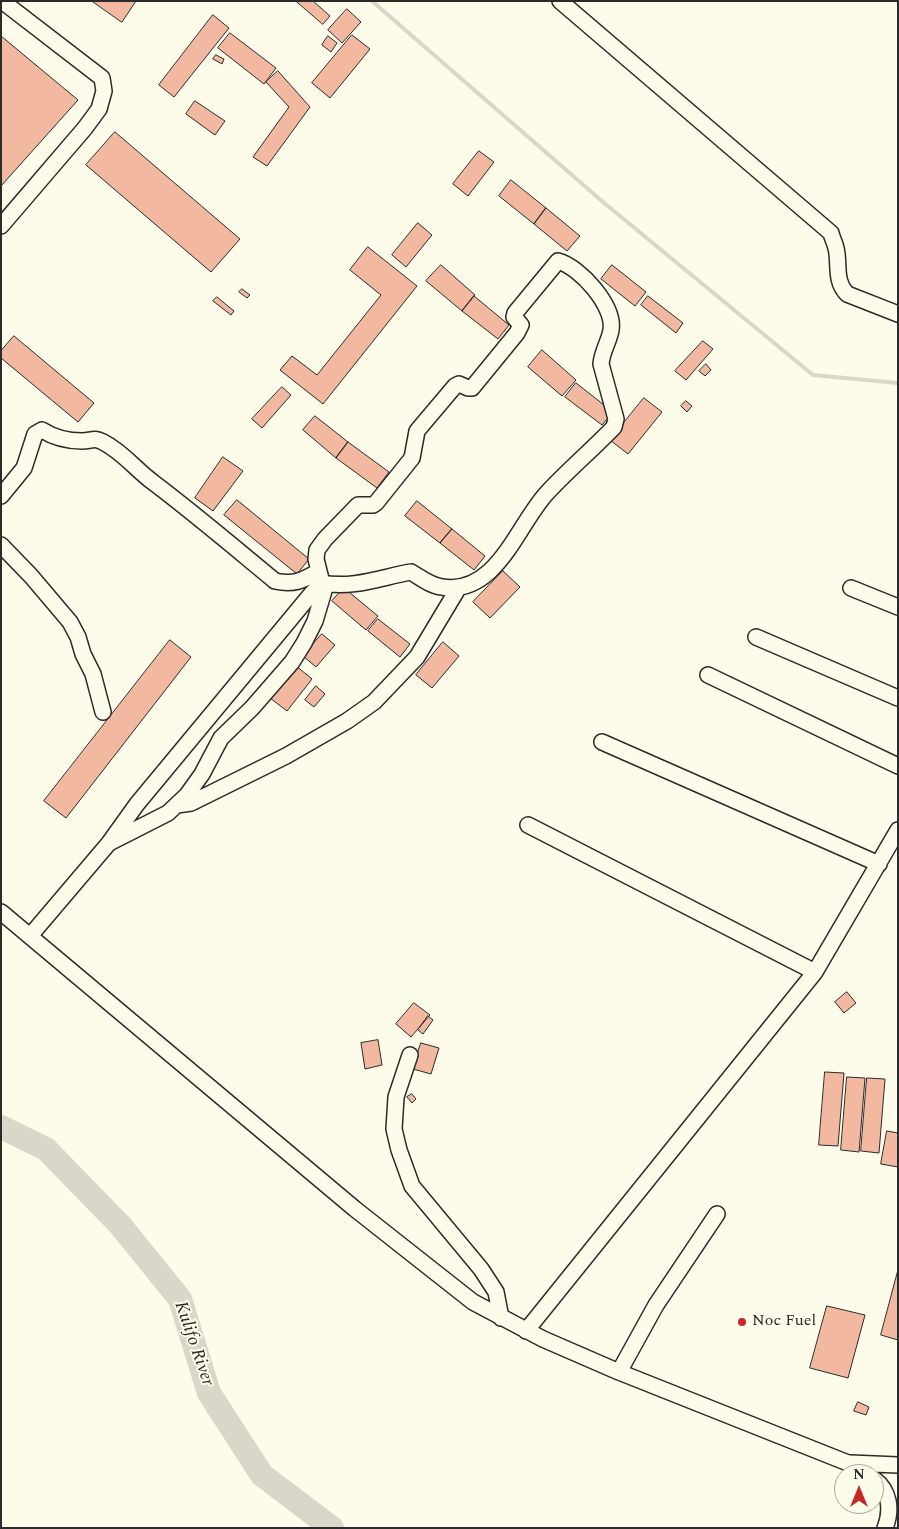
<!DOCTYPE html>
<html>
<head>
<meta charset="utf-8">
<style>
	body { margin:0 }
	#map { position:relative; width:899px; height:1529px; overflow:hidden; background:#fdfbea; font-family:Spectral,serif }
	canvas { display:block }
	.frame { position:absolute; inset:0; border:2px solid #2b2b2b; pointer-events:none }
	.north { position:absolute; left:834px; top:1464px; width:50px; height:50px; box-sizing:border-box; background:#fdfbea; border:1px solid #a9a89e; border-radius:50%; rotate:0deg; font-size:14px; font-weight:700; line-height:20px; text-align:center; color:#2b2b2b }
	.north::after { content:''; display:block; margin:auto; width:18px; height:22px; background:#c62828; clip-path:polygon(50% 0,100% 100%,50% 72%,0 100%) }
</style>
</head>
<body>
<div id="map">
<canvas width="899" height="1529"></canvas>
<div class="frame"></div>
<div class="north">N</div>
</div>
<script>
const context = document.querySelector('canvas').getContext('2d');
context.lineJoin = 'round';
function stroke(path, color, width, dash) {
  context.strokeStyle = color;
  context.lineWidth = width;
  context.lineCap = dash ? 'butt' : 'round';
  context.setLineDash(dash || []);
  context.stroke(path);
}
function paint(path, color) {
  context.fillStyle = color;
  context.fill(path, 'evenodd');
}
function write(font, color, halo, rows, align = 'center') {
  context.font = font + ' Spectral,serif';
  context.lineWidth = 4;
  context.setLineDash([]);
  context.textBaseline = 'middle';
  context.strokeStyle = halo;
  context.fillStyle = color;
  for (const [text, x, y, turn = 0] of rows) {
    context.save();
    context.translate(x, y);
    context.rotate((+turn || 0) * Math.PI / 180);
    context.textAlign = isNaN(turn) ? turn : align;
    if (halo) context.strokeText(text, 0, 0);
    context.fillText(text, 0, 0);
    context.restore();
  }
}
stroke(new Path2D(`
	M372 1 603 202 813 375 898 383`), '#d8d7c9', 4);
stroke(new Path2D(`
	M1 1127 46 1149 120 1225 180 1299 209 1393 262 1475 332 1528`), '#d8d7c9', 24);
const building = new Path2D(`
	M92 1H136L122 22Z
	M296 1H313L330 16 323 24Z
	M347 9 361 22 342 43 328 30Z
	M213 15 229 28 174 97 159 85Z
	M230 33 276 68 264 84 218 48Z
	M352 35 370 49 330 98 312 83Z
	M1 36 78 100 1 186Z
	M328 36 337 43 331 52 322 45Z
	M216 55 224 59 222 64 213 59Z
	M278 71 310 107 267 166 253 157 289 107 266 82Z
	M195 101 225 121 215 135 186 114Z
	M115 132 240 239 211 272 86 165Z
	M479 151 494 162 468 196 453 184Z
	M511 180 546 208 534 224 499 196Z
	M546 208 580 236 567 251 534 224Z
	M418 223 432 235 406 267 392 255Z
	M368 247 417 286 323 404 280 370 292 356 317 375 381 295 350 270Z
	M441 265 475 295 462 311 426 281Z
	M612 265 646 292 635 306 601 279Z
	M242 289 250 295 247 298 239 292Z
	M474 296 509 325 498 339 462 311Z
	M648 296 683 323 676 333 641 305Z
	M217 297 234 311 231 315 213 301Z
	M14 336 94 403 78 422 1 358V351Z
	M703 341 713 349 686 380 675 371Z
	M542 350 576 380 562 396 528 367Z
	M706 364 711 370 705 376 699 371Z
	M576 383 613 412 602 425 565 397Z
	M282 387 291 395 262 428 252 419Z
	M644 398 662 412 628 454 610 440Z
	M686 401 692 406 687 412 681 406Z
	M315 416 348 442 336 458 303 430Z
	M348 442 389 472 377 488 336 458Z
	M223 457 243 471 213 511 195 498Z
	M237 500 309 559 297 574 224 515Z
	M417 501 452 529 440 543 405 516Z
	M452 529 485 556 474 570 440 543Z
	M503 571 520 587 490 618 473 602Z
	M344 588 378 616 366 630 332 601Z
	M378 619 410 644 400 657 368 631Z
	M322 634 335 645 316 667 303 656Z
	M170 640 191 657 66 818 44 801Z
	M443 642 459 656 432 688 416 675Z
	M295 665 312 679 287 711 270 698Z
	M316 686 325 694 314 707 305 700Z
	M847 992 856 1003 844 1013 835 1002Z
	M414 1003 430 1015 411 1037 396 1024Z
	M428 1016 433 1020 423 1034 418 1030Z
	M378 1040 382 1065 365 1069 361 1043Z
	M421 1043 439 1048 431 1074 413 1069Z
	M825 1072 844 1073 838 1146 819 1145Z
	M847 1077 865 1078 859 1152 841 1150Z
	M867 1078 885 1079 879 1153 861 1151Z
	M412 1094 416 1099 412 1103 407 1097Z
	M887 1131 898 1133V1167L881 1164Z
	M898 1270V1340L881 1335Z
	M827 1306 865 1315 848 1378 810 1368Z
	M858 1402 869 1407 866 1415 854 1411Z`);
paint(building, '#f2b8a0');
stroke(building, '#2b2b2b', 1);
const minor = new Path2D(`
	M560 1 831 233C832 238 835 243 836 248 840 265 834 280 847 294L898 314
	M1 226 85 128 99 109 104 91 102 78 2 1
	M1 496 24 468 35 434 42 430C53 437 68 441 82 441 92 441 93 437 103 442 123 452 136 470 154 483 195 514 235 548 275 581 294 585 302 581 319 571
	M1 545 31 576 70 622 78 637 83 654 93 674 103 712
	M851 588 898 607
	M756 637 898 698
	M708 675 898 766
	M602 742 879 864
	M177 805 191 803 286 756 347 721 374 702 417 657 459 587
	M528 825 815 972
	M109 843 168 813 187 795 202 774 221 738 252 708 292 662 304 643 315 621 324 591 316 559 317 550 325 539 358 505H373L376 503 412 458 417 431 455 386 459 384 468 388H472L517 333 521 325 514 317 515 313 558 261C580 267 615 306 611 330 609 342 602 351 601 364L616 419 614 427C592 450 567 471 546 494 517 526 496 596 442 587 431 586 421 578 411 572 382 577 353 589 322 583
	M1 912 355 1209 473 1302 543 1339 619 1372 848 1463 866 1474
	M30 936 109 843 137 804 312 593 322 583
	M410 1055 396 1097 394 1129 399 1150 412 1186 481 1269 496 1292 501 1318
	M526 1331 815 972 898 830
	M619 1372 656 1305 717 1214
	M850 1463 898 1465
	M874 1479C890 1491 892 1510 885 1528`);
stroke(minor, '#2b2b2b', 18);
stroke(minor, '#fdfbea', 15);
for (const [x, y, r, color] of [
	[742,1322,5,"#c62828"]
]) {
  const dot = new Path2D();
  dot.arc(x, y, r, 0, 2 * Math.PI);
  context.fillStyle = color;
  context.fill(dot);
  stroke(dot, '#fdfbea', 2);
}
write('16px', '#2b2b2b', '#fdfbea', [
	["Noc Fuel",752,1322]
], 'left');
write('italic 18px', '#2b2b2b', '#fdfbea', [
	["Kulifo River",193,1344,71]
]);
</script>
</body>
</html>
